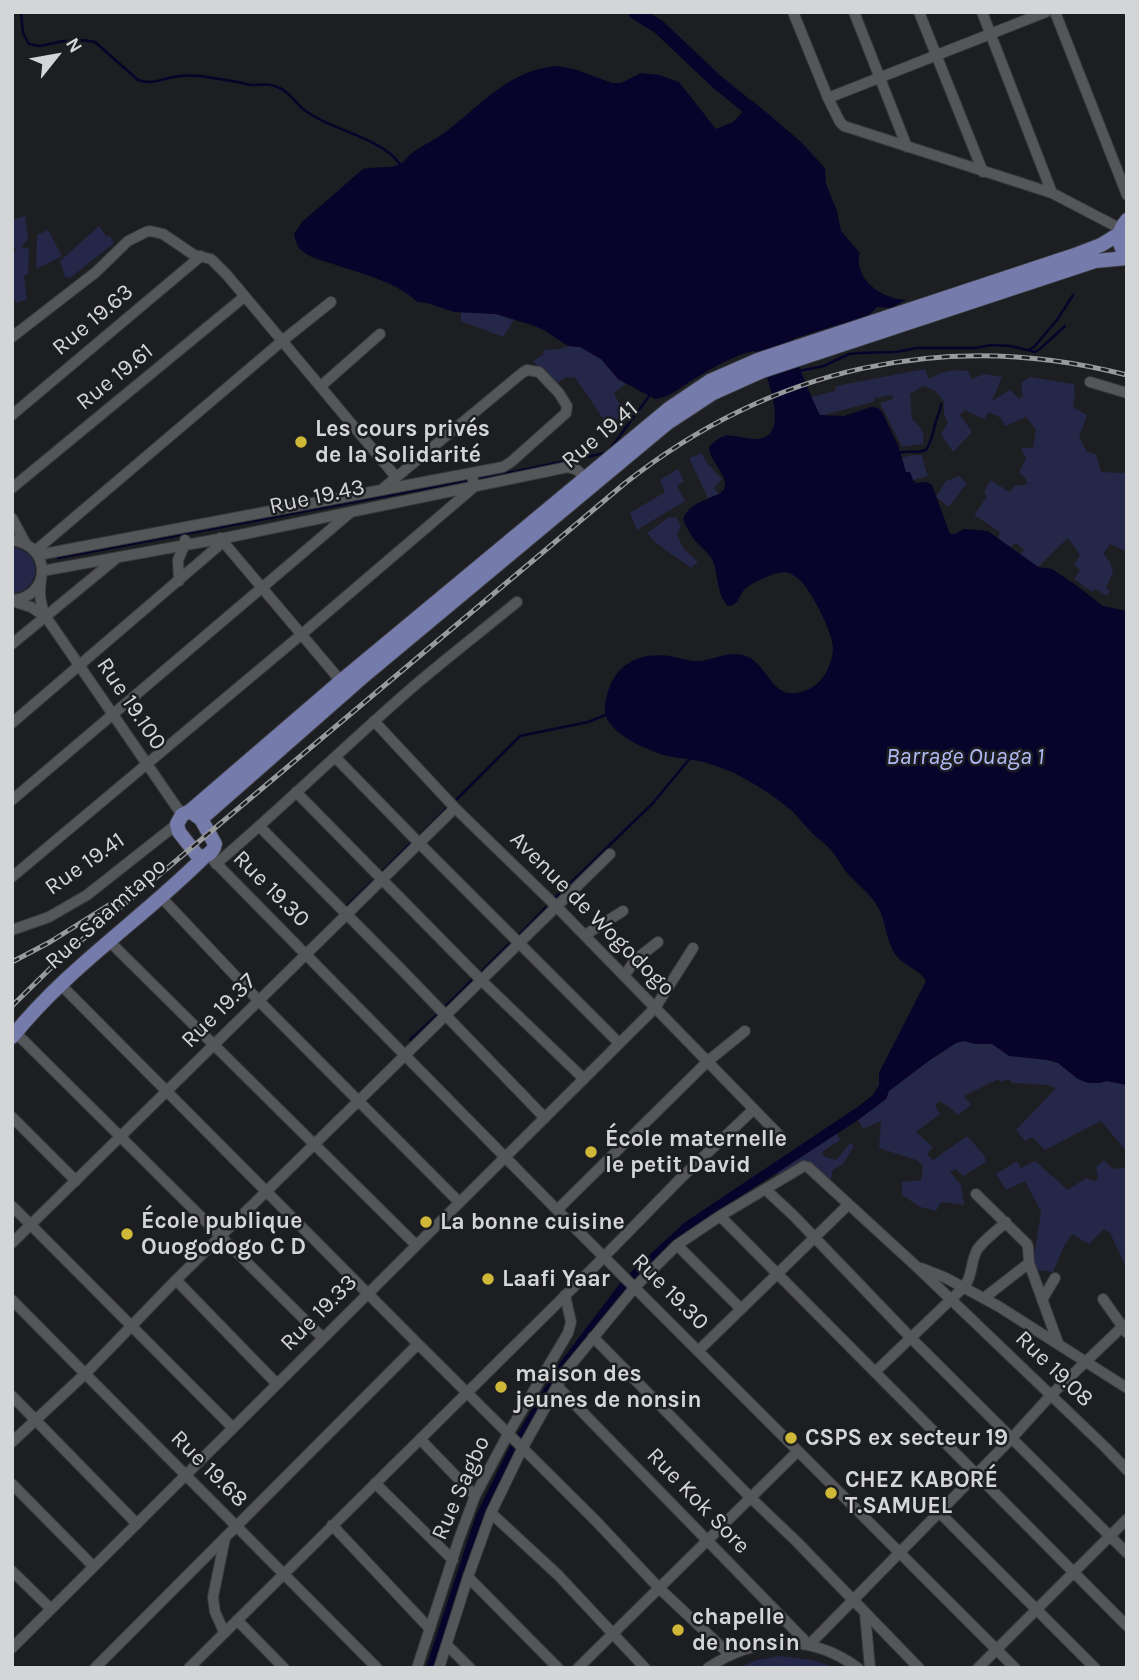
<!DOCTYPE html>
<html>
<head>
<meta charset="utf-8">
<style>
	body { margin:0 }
	#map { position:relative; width:1139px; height:1680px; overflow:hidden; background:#1d1e21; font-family:Karla,sans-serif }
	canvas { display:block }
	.frame { position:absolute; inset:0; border:14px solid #d4d5d7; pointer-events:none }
	.north { position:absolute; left:21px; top:21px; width:70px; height:70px; -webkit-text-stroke:5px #1d1e21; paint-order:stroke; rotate:59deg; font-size:19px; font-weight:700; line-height:28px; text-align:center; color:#d4d5d7 }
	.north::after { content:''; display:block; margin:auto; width:24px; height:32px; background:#d4d5d7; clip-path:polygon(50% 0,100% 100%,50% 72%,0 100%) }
</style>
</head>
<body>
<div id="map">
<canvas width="1139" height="1680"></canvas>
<div class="frame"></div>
<div class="north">N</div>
</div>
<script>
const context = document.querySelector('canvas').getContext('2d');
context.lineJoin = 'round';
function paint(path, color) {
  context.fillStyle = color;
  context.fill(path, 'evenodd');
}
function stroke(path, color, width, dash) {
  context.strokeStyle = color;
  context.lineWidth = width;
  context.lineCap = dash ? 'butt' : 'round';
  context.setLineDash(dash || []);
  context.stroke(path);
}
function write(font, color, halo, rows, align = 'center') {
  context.font = font + ' Karla,sans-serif';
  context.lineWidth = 5;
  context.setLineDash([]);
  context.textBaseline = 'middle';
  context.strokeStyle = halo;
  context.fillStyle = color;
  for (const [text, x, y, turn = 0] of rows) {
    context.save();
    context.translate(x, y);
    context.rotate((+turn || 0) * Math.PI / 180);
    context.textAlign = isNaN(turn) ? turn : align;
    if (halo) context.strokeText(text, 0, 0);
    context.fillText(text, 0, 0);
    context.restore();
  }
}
paint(new Path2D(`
	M12 216 14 219 25 216 28 239 21 247 29 249 28 274 24 276 27 300 16 303 12 293V253L16 251 12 242Z
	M99 226 107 237 110 236 114 243 70 278 65 277 60 261Z
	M48 230 62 256 36 269 37 235Z
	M461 311 496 314 514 320 503 337 461 321Z
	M568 346 580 347 601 359 618 379 626 384 614 393 623 411 610 429C598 412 588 395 575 378L567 377 556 384 533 361 543 355 544 350 560 349Z
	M925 369 929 379C942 371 952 369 968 371L971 379 985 374 1002 377 992 401 1010 390 1019 399 1023 396 1021 383 1030 377 1074 384 1075 397 1073 407 1087 415 1079 437 1087 452 1096 454 1101 472 1127 473V552L1110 544 1103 554 1110 562 1113 573 1106 587 1110 591 1107 596 1095 589 1092 592 1074 579 1080 570 1074 565 1080 555 1068 538 1038 567 1020 554 1024 550 1016 543 1010 547 998 538 1000 532 974 515 987 497 984 491 991 480 1009 492 1015 486 1028 484 1025 478 1019 472 1026 459 1021 448H1033L1036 430 1026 417 1005 426 1001 418 989 412 984 419 965 410 960 415 972 432 953 452 941 434 948 423 944 414V401L934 390 923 386 910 394 912 419C919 426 926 432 923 444L902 447 880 403 893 399 892 395 875 398 873 402 820 416 811 397 835 391 836 386Z
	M701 453 707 463 722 479 714 488 719 494 708 498 689 458Z
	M913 455H922L925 468 928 476 913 480 910 472H906L900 458Z
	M678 469 684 481 677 486 685 501 637 530 630 513 665 492 660 480Z
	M959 476 967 483 949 507 936 497 946 481Z
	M676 517 681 526 677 534 683 548 698 562 691 568 656 543 647 533 668 518Z
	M13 547C43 552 43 589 12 594Z
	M964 1041 975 1044H992L1058 1063 1078 1079 1099 1083 1107 1081 1127 1085V1152L1101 1121 1045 1150 1032 1137 1025 1141 1016 1130 1056 1088 1048 1085 1012 1083 1009 1079 1001 1082 998 1079 964 1096 971 1105 958 1115 949 1107 940 1101 935 1105 940 1114 916 1132 933 1147 927 1154 933 1160 967 1136 984 1155 986 1162 963 1176 956 1169 950 1172 961 1185 964 1205 941 1202 936 1211 920 1207 902 1195V1182L921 1180 923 1165 916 1160 879 1148 881 1121 863 1129 858 1120 886 1099 889 1091 930 1060 956 1043Z
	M837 1133 840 1140 822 1152 825 1157 836 1160 850 1143 854 1146 843 1164 833 1170 830 1182 807 1162 780 1178 776 1173Z
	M1104 1160 1113 1169 1127 1167V1269L1110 1233 1104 1229 1089 1244 1072 1234 1064 1246 1053 1272 1032 1269 1041 1212 1025 1181 1006 1190 996 1174 1017 1161 1021 1168 1035 1161 1068 1190 1086 1178 1094 1181 1098 1178 1096 1167Z
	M779 1656 813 1660 836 1668H738L757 1660Z`), '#242747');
paint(new Path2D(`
	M557 66 574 69 612 83H621L641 73 659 75 679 82 716 129 733 122 753 101 801 142 825 168 826 184 837 211 841 231 860 253C859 257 858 261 859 265 863 286 886 299 906 300L891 308 877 307 867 317 859 321 837 325 793 339C791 352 813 401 820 415L844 416 871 407 878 408 882 412 898 445 906 472H910L913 480 916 483 927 482 932 485 950 534H955L964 529 988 531 1038 567 1052 569 1076 585 1103 606 1127 611V1085L1107 1081 1099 1083H1088L1078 1079 1058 1063 1048 1060 1009 1056 992 1044H976L964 1041 956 1043 930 1060 889 1091 886 1099 858 1120 686 1232 634 1280 629 1274 684 1223 859 1106 873 1095 879 1085V1073L926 981C920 969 904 967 895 954 886 941 886 923 879 909 872 895 858 885 848 874 841 866 837 856 829 848 825 843 818 839 813 834 806 827 799 818 792 811 775 796 754 783 734 773 722 768 707 762 694 760 687 758 679 759 673 757 652 753 602 733 605 707 609 670 632 651 670 656 680 658 690 662 701 661 715 659 728 651 743 655 771 662 770 709 811 688 824 681 833 663 833 648 833 633 812 593 802 582 797 577 790 572 784 572 775 572 751 583 745 589 738 596 740 605 728 606 716 594 719 574 712 559 707 551 699 546 693 538 689 532 685 525 683 519 690 499 719 499 724 489 730 477 709 461 709 447 726 428 734 438 755 439 794 440 765 372 759 354L754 351C733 355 713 368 694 379 681 387 671 397 655 399L618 379 601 359 580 347 568 346 544 330 532 325 496 314 454 312 427 303 417 302C397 281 358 273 330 263 320 260 308 257 300 249 297 246 295 239 294 234L302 222 363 169C374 166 392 169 400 164 404 162 408 156 412 153 423 145 437 139 448 130 483 103 509 70 557 66Z`), '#07032a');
stroke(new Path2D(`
	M21 12 23 33 29 44 40 46 64 41 82 40 95 42 138 80C151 84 156 81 169 78 179 75 190 75 201 76 213 78 225 80 238 82 243 83 248 85 253 85 261 85 267 83 275 86 289 91 293 100 303 109 331 131 379 136 400 164
	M1030 349 1034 347 1057 320 1073 295
	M799 371 824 366 849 354 860 353 896 352 917 348H976L991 345 1011 346 1035 352 1040 349 1065 326
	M610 449 650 395
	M899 453C909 450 917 454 926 450 932 441 933 431 936 421 938 414 941 411 941 404
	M478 479 605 453
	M58 558 471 480
	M457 799 520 736 588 722 608 714
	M419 836 447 808
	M383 871 410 844
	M555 898 653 803 691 757
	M346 907 374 880
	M519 935 546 907
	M482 971 509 944
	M445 1007 473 979
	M410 1040 437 1015`), '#07032a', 2.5);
stroke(new Path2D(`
	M519 1439 561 1368 623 1286
	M430 1668 480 1516 513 1449`), '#07032a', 8);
stroke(new Path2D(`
	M635 12 659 27 716 81 760 117`), '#07032a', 14);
const minor = new Path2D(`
	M793 12 828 98 840 122 844 126 1052 193 1121 229
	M854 12 907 147
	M919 12 983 172
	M982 12 1052 193
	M1055 12 1127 195
	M828 98 1046 12
	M12 337 96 272 128 241 146 232 150 231 163 234 194 255 211 259 227 275 396 477
	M1090 382 1127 393
	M321 386 380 334
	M12 415 201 256
	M12 488 244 297
	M12 518 26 544
	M220 538 345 686
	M12 540C52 545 52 597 12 600
	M35 551 282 341 331 302
	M38 555 503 467 511 462 566 413 567 406 559 393 539 372 527 370 522 373 381 490
	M42 571 230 537 568 467 577 470 590 483
	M41 580C39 594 40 604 46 617L182 815
	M179 581 178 560 185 544V540
	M15 602 31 607 46 617
	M12 644 118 557
	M374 721 455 808 556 906 780 1136
	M12 723 223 542
	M335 757 419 843 619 1043
	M296 792 481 980 584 1079
	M12 800 351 512
	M260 827 399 967 545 1118
	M208 855 562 1215 1015 1668
	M216 864C284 806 347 744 414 686 448 657 483 630 517 602
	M12 877 302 634 474 487 472 473
	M161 897 259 1001 459 1202
	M12 930 49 917 87 895 177 824
	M585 935 623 911
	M109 941 416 1245
	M624 976 635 960 658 942
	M60 984 418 1344 595 1520 659 1588 729 1654
	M16 1033 323 1338
	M12 1117 76 1181
	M765 1189 793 1215 911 1338 1127 1553
	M976 1194 1027 1244 1028 1247 1029 1263 984 1298
	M12 1206 233 1428
	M557 1210 708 1061 745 1031
	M720 1216 1127 1626
	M12 1243 455 808
	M677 1245 741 1309
	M1029 1263 1058 1343
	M921 1268 946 1278 998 1306 1127 1388
	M176 1280 277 1384
	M1103 1299 1127 1333
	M12 1300 377 1668
	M1042 1300 1055 1278
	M593 1337 751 1498 797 1542 919 1668
	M698 1351 848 1205
	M875 1372 964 1287C973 1276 970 1263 977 1250 984 1239 997 1231 1006 1222
	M557 1386 809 1645 1011 1439 1051 1395 1122 1327
	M12 1396 137 1524
	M420 1439 475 1496
	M12 1442 86 1373 176 1280 610 854
	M375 1483 453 1560
	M12 1484 93 1566
	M939 1512 1095 1668
	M491 1513 558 1575 645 1668
	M332 1525 430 1629
	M12 1571 51 1609
	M468 1577 558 1668
	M865 1613 870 1668
	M237 1620 284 1668
	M224 1632 215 1612 213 1597 225 1538
	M447 1645 470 1668
	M12 1648 655 1008 693 948
	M95 1668 418 1344
	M189 1668 595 1266 681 1178 754 1109
	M417 1668 459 1539 475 1496 508 1434 568 1333 571 1322 565 1295
	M439 1668 468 1577 491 1513 522 1449 565 1372 635 1287 677 1245 720 1216 804 1166 808 1167 917 1267 1105 1447 1127 1470
	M578 1668 798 1451
	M708 1668C755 1636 810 1633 858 1668
	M978 1668 1127 1519`);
const major = new Path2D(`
	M1127 220C1117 232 1117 244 1127 256
	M190 811 201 819 215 844C213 853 205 859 197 855L179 832 177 824 182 815 190 811 341 681 670 408 710 381 758 360 1075 255 1101 245 1119 234
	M201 819 366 674 666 424 713 393 762 371 1095 261 1127 258
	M12 1037C67 968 142 919 204 857`);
stroke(minor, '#38393c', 12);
stroke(major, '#38393c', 16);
stroke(minor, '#55565a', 10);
stroke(major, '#757baa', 14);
const rail = new Path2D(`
	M12 962 50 942 120 898
	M12 1006 64 955 624 484C771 368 945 328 1127 375`);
stroke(rail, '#999a9c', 5);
stroke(rail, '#1d1e21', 2.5, [8]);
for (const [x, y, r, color] of [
	[301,442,7,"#cfb837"],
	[591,1152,7,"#cfb837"],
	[426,1222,7,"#cfb837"],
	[127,1234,7,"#cfb837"],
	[488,1279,7,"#cfb837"],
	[501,1387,7,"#cfb837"],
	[791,1438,7,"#cfb837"],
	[831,1493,7,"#cfb837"],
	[678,1630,7,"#cfb837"]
]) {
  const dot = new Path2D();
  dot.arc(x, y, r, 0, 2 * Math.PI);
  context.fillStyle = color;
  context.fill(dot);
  stroke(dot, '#1d1e21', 2.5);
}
write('23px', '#d4d5d7', '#1d1e21', [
	["Rue 19.63",93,320,-40],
	["Rue 19.61",115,377,-39],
	["Rue 19.41",600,435,-40],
	["Rue 19.43",317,497,-12],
	["Rue 19.100",131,704,56],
	["Rue 19.41",85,864,-35],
	["Rue 19.30",271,889,45],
	["Rue Saamtapo",106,914,-42],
	["Avenue de Wogodogo",592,914,45],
	["Rue 19.37",219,1011,-45],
	["Rue 19.30",670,1292,45],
	["Rue 19.33",319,1313,-45],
	["Rue 19.08",1054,1369,44],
	["Rue 19.68",209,1469,45],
	["Rue Sagbo",461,1488,-66],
	["Rue Kok Sore",698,1501,46]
]);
write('bold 23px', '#d4d5d7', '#1d1e21', [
	["Les cours privés",315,429],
	["de la Solidarité",315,455],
	["École maternelle",605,1139],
	["le petit David",605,1165],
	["École publique",141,1221],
	["Ouogodogo C D",141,1247],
	["La bonne cuisine",440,1222],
	["Laafi Yaar",502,1279],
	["maison des",515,1374],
	["jeunes de nonsin",515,1400],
	["CSPS ex secteur 19",805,1438],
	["CHEZ KABORÉ",845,1480],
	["T.SAMUEL",845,1506],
	["chapelle",692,1617],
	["de nonsin",692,1643]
], 'left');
write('italic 24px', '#b2baf7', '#1d1e21', [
	["Barrage Ouaga 1",965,757]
]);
</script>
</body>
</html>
